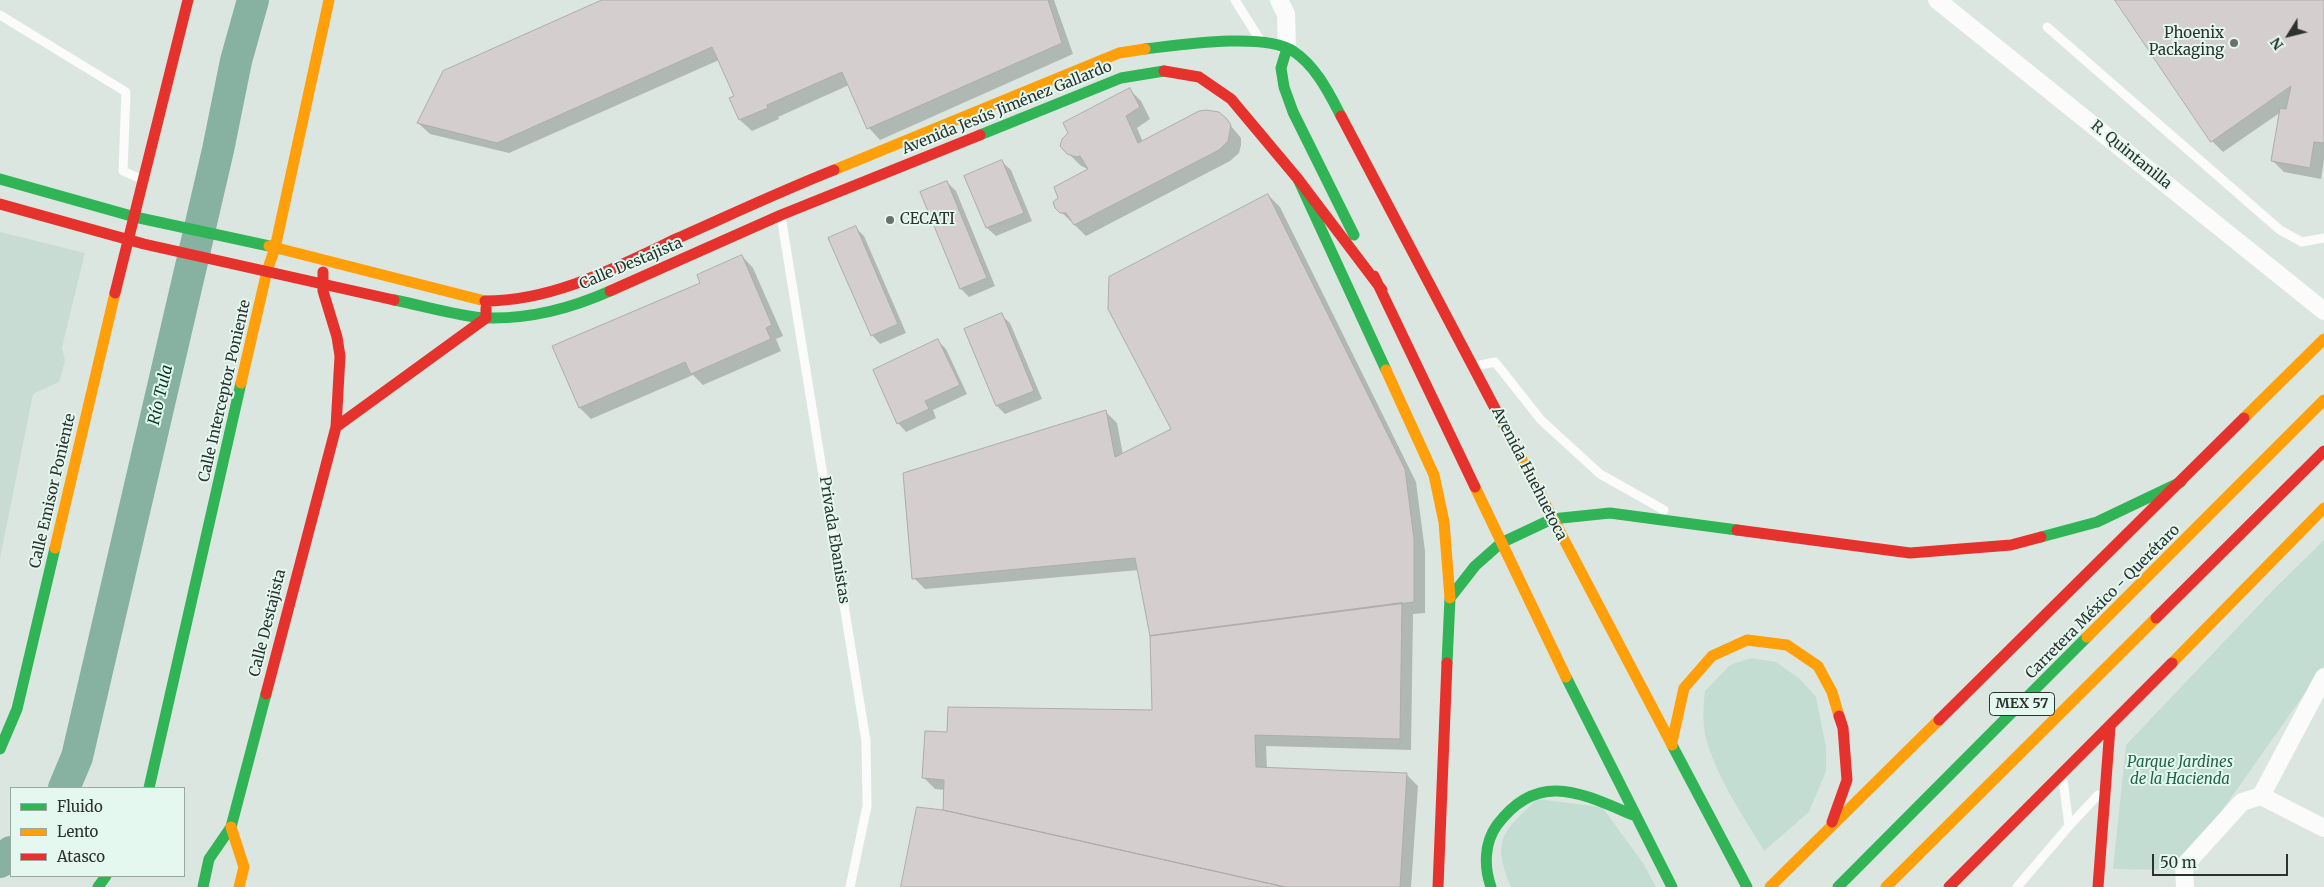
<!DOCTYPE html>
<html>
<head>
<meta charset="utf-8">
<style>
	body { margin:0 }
	#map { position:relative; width:2324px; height:887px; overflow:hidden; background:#dce6e1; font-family:Merriweather,serif }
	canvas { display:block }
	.legend { position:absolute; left:10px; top:787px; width:175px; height:90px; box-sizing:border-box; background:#e4f8ef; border:1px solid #9aa9a2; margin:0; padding:6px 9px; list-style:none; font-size:15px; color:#2b322f }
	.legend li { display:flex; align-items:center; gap:10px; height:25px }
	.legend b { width:25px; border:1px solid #9aa9a2 }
	.north { position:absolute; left:2264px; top:10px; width:50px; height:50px; -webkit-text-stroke:4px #e4f8ef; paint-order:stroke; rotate:234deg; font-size:14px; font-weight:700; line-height:20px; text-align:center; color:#2b322f }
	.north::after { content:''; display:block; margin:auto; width:18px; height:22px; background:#2b322f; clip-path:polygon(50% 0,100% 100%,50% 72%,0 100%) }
	.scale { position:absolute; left:2152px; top:854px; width:136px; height:22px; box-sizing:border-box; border:2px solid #2b322f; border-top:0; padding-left:6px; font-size:15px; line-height:18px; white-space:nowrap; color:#2b322f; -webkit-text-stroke:4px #e4f8ef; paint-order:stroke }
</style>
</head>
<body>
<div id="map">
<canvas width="2324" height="887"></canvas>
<ul class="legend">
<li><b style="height:6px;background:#30b455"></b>Fluido</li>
<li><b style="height:6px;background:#ff9f0a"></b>Lento</li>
<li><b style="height:6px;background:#e5322d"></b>Atasco</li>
</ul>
<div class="north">N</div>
<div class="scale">50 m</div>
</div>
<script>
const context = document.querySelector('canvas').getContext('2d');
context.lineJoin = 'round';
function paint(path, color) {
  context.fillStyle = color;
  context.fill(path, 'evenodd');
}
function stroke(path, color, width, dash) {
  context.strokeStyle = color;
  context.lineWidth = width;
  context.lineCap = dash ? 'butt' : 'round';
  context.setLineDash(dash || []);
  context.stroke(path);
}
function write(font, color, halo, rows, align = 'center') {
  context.font = font + ' Merriweather,serif';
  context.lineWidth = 4;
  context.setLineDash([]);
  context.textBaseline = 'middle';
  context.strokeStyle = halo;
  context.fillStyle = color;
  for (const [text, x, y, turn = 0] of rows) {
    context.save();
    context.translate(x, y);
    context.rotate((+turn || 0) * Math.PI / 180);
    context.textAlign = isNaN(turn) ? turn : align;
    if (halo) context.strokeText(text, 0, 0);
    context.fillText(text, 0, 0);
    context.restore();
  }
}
paint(new Path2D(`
	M0 232 85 253 62 347 65 361 59 382 33 394 0 558Z`), '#c8dcd3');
paint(new Path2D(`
	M2324 540V666L2180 870 2113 869 2126 745 2275 588Z
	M1751 658 1776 662 1800 679 1816 697 1826 747V771L1809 812 1764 851C1744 817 1720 783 1708 745 1702 729 1703 708 1705 691L1730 665Z
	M1537 799 1602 807 1643 863 1656 887H1511C1491 839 1503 832 1537 799Z`), '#c3ddd2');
paint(new Path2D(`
	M605 0H1054L1073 54 880 140 869 128 849 85 778 117 779 119 752 131 740 120 731 99 735 97 719 60 509 153 430 134 418 123Z
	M2116 0H2324V160L2321 179 2284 172 2273 161 2281 112 2223 152 2212 141Z
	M1130 90 1141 101 1150 119 1137 128 1143 142 1225 119 1241 138V145L1239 153 1230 161 1086 236 1056 207 1089 170 1080 165 1068 153Z
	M1002 162 1011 170 1032 221 996 236 987 228 966 176Z
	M947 182 956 191 995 286 969 297 961 289Z
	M1268 195 1280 207 1416 482 1425 551V613L1413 614 1411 750 1266 746 1267 769 1407 775 1418 786 1411 887H902L944 811 945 790 935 789 924 778 1153 711 1151 636 1139 570 925 589 914 578 1106 412 1117 423 1123 455 1173 429Z
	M855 227 864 236 906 333 880 344 872 335Z
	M742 256 753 268 783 336 776 339 781 351 703 385 693 375 591 419 580 408 554 347 702 283Z
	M1001 315 1010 323 1042 399 1005 414 997 406Z
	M937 340 946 349 967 394 933 410 936 418 906 432 898 423Z`), '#0003');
stroke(new Path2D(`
	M64 788 77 757 218 150 236 61 253 0
	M0 862 11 852`), '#87b2a1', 32);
const building = new Path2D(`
	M602 0H1048L1062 43 867 129 842 72 767 105 768 108 739 120 729 98 734 96 712 47 497 143 417 123 443 71Z
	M2115 0H2324V143L2314 142 2310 168 2271 161 2280 108 2286 109 2291 86 2211 142Z
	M1130 88 1140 107 1126 116 1138 143 1199 111 1206 110 1219 112 1226 118 1231 125 1228 141 1219 150 1074 225 1066 213H1060L1055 208 1053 202 1058 198 1054 187 1088 169 1080 156 1076 157 1067 154 1060 146 1062 139 1068 133 1063 123Z
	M1002 160 1024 213 986 228 964 176Z
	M947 181 987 278 960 289 920 192Z
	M1268 194 1405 469 1414 539V602L1150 636 1135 558 912 579 903 473 1106 410 1115 457 1171 429 1108 309 1109 277Z
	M856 226 898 324 871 336 828 238Z
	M742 255 772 325 766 328 771 339 691 374 685 362 579 408 552 346 700 283 697 275Z
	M1002 313 1034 391 996 406 964 329Z
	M938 339 960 385 925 401 929 409 897 424 873 370Z
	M1402 603 1400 739 1255 735 1256 767 1407 773 1400 887H1285L943 810 944 780 922 778 925 731 947 732 948 707 1152 710 1150 636Z
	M917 807 943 810 1285 887H901Z`);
paint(building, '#d4cece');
stroke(building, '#acacab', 1);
stroke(new Path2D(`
	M1235 0 1260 40
	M0 15 126 92 123 171 141 179
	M2047 27 2280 230 2302 242 2324 238
	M781 216 866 741 867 806 850 887
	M1476 366 1495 362 1541 420 1600 474 1664 510
	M2069 826 2098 795
	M2017 887 2069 826 2063 780`), '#fafbfa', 9);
stroke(new Path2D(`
	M1279 0 1286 14 1287 48
	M1937 0 2324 311
	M2261 796 2324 828
	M2185 887 2184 866 2242 802 2261 796 2324 677`), '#fafbfa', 18);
stroke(new Path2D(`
	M1287 48 1281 68 1284 87 1293 112 1354 235
	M1145 49C1179 45 1264 32 1293 51 1316 66 1329 93 1341 116
	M980 135 1121 78 1164 71
	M0 179 135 217 269 246
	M1298 179 1386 370
	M394 300C421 305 461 317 487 318 529 319 572 308 610 291
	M2041 537 2097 522 2181 482
	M1447 663 1450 598 1475 566 1501 543 1552 519 1610 513 1737 530
	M1566 677 1672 887
	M1672 745 1747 887
	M0 749 17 709 55 548
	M149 788 241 383
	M98 887 106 876
	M203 887 209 859 231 827 266 694
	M1491 887C1484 867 1484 843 1497 825 1538 770 1581 793 1633 815
	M1838 887 2087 637`), '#30b455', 11);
stroke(new Path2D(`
	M834 170 1119 53 1145 49
	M269 246 485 301
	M1386 370 1434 475 1444 522 1450 598
	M241 383 267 271 275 248 329 0
	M1499 416 1672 745
	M2244 418 2324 339
	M1475 487 1566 677
	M55 548 115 293
	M2087 637 2324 400
	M2172 663 2324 508
	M1672 742 1684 688 1712 656 1747 640 1787 645 1818 666 1832 692 1839 716
	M231 827 244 867 239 887
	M1770 887 1939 720
	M1886 887 2156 618`), '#ff9f0a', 11);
stroke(new Path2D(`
	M1164 71 1199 77 1231 99 1298 179 1382 290
	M1341 116 1499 416
	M0 204 144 244 394 300
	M1374 276 1475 487
	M610 291 781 215 980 135
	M115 293 188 0
	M485 301C554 301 617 267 678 238 730 215 781 191 834 170
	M336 427 486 318V308
	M1737 530 1910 553 2011 545 2041 537
	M2156 618 2324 451
	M266 694 336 427 340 356 337 337 323 291V272
	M1939 720 2244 418
	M1832 822 1847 780 1843 728 1839 716
	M1438 887 1447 663
	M1949 887 2172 663
	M2098 887 2110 727`), '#e5322d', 11);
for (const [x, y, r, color] of [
	[2234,43,5,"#69716d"],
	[890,220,5,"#69716d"]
]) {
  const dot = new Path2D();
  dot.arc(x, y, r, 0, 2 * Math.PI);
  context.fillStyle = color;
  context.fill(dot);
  stroke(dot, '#e4f8ef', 2);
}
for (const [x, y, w] of [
	[2022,704,65]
]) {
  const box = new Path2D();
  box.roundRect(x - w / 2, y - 11.5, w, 23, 4);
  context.fillStyle = '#e4f8ef';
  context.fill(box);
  stroke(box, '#2b322f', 1);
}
write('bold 14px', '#2b322f', null, [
	["MEX 57",2022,704]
]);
write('15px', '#2b322f', '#e4f8ef', [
	["Phoenix",2224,34],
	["Packaging",2224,51],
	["CECATI",900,220,"left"]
], 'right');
write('15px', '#2b322f', '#e4f8ef', [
	["Avenida Jesús Jiménez Gallardo",1007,108,-22],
	["R. Quintanilla",2131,155,39],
	["Calle Destajista",631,264,-23],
	["Calle Interceptor Poniente",225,391,-77],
	["Avenida Huehuetoca",1529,474,63],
	["Calle Emisor Poniente",53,491,-77],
	["Privada Ebanistas",834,540,81],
	["Carretera México - Querétaro",2103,602,-45],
	["Calle Destajista",268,623,-76]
]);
write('italic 15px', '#20654e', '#e4f8ef', [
	["Parque Jardines",2180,763],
	["de la Hacienda",2180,780]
]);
write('italic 16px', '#063929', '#e4f8ef', [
	["Río Tula",161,395,-77]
]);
</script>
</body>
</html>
